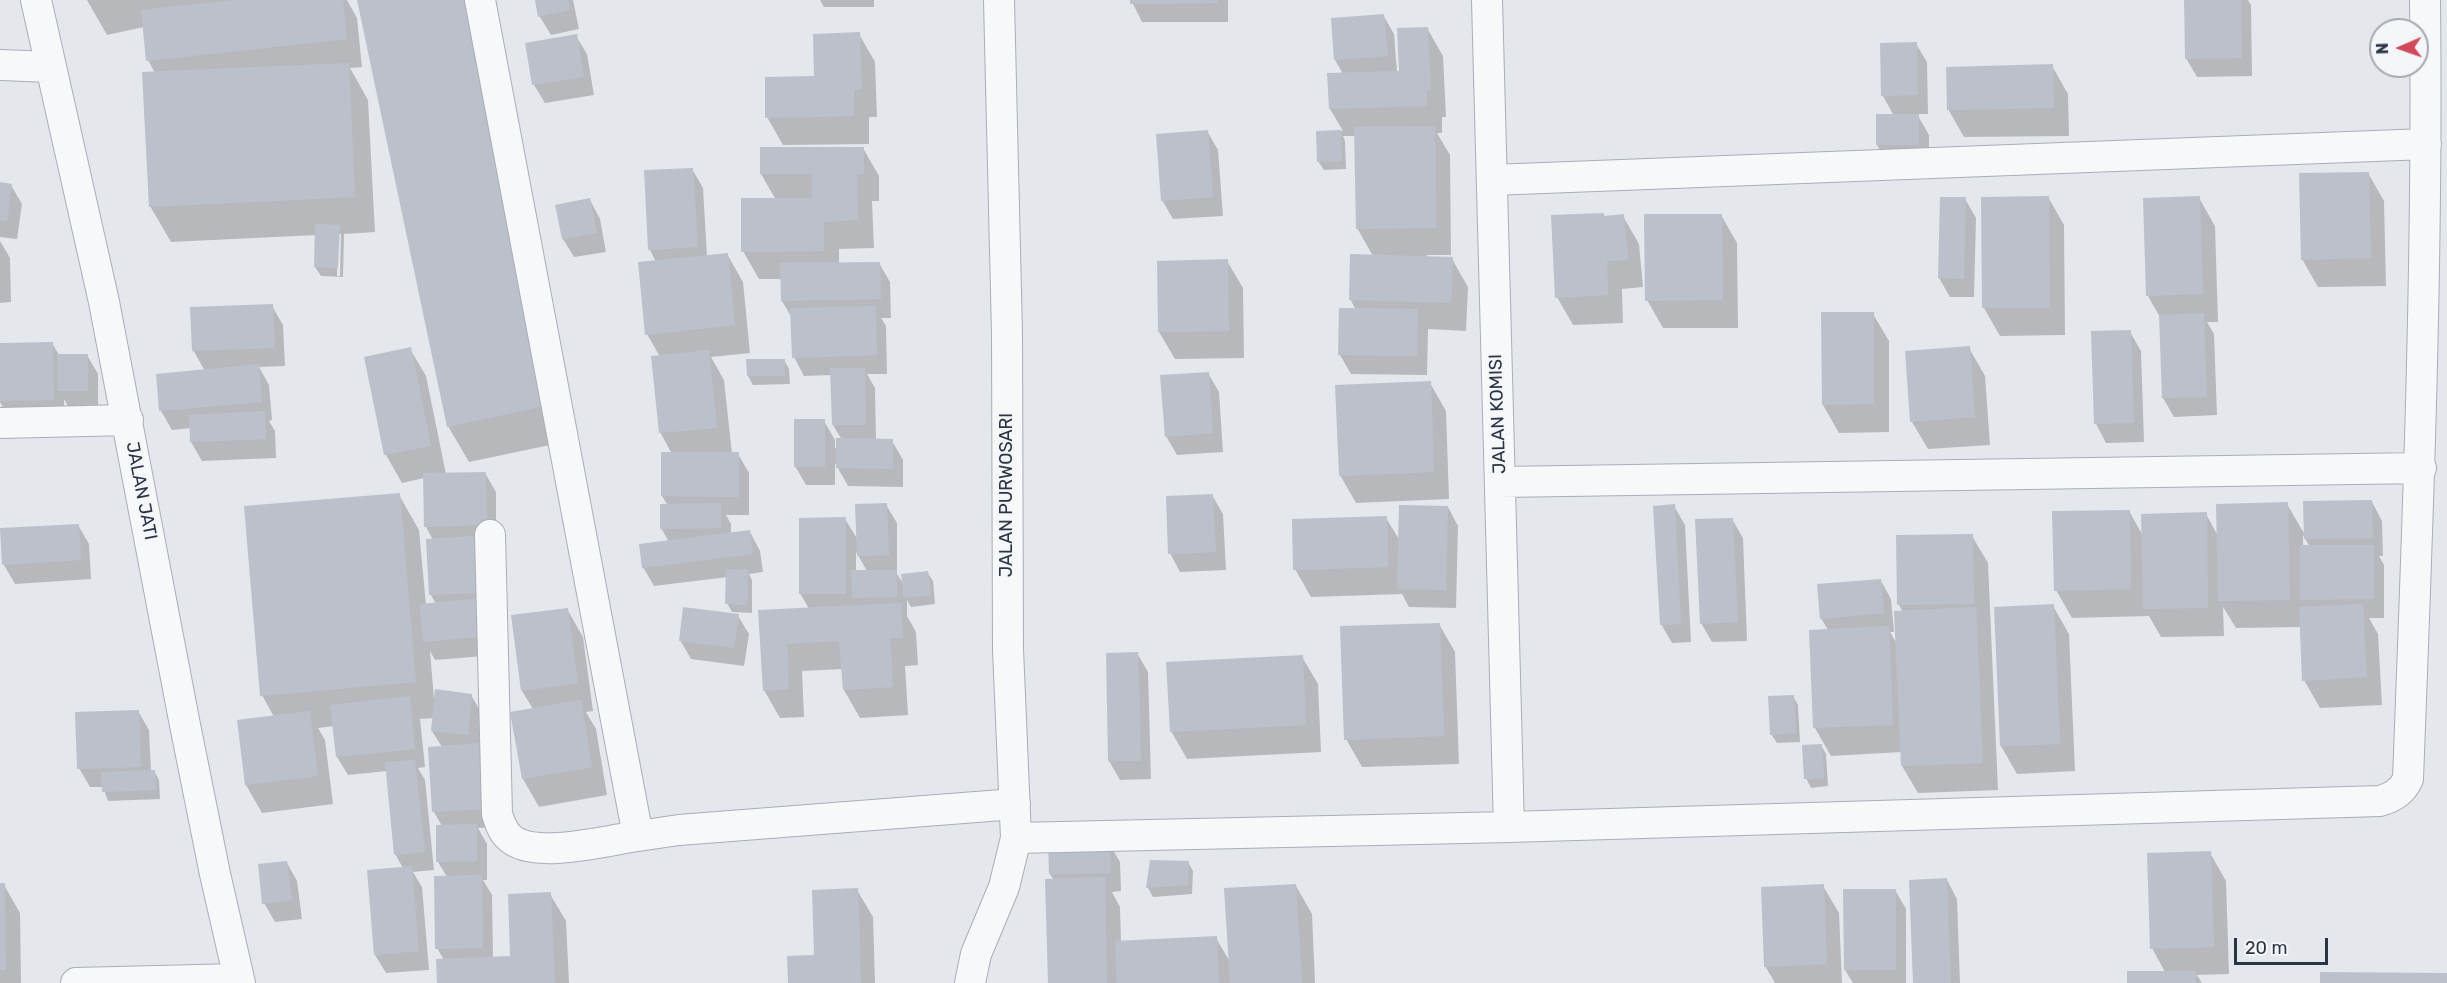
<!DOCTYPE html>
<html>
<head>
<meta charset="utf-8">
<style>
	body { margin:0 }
	#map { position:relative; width:2447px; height:983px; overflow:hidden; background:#e4e7ec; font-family:Rubik,sans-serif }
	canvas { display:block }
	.north { position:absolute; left:2369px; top:18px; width:60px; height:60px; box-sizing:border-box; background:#f4f6f9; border:2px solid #a4a8b1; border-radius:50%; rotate:268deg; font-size:16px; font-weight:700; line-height:24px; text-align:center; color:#2b3445 }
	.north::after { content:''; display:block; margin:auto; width:21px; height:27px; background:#d1495b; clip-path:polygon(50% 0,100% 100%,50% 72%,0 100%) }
	.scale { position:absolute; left:2234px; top:938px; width:94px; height:27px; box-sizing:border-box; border:3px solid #2b3445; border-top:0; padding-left:8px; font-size:18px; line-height:21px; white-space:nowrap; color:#2b3445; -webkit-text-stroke:4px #f4f6f9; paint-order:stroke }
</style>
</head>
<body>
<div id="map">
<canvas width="2447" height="983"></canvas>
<div class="north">N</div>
<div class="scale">20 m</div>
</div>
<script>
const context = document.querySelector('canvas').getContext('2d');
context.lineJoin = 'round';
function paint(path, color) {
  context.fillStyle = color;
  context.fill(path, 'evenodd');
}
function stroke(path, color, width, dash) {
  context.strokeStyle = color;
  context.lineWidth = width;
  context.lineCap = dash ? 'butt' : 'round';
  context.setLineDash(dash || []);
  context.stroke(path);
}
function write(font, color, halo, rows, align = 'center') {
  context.font = font + ' Rubik,sans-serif';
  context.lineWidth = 5;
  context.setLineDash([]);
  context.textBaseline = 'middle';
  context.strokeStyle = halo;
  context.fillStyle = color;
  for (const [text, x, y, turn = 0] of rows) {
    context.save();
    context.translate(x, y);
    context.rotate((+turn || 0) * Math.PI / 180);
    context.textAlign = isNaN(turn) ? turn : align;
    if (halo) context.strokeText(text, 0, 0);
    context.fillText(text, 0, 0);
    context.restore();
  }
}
paint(new Path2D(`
	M87 0H347L357 18 362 67 350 68 368 100 375 232 344 234 343 277 321 276 315 267 317 235 171 242 150 206 155 73 148 60 144 27 107 35ZM338 234H341L340 276H337Z
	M358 0H476L569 441 469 462 448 426Z
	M536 0H573L579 29 551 35 540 17Z
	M820 0H874V7H824Z
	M1131 0H1228V22H1142Z
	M2185 0H2248L2251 5 2252 76 2197 77 2186 58Z
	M1383 15 1394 34 1397 72H1401L1427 28 1443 56 1446 117H1442V133H1437L1450 155 1451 255H1427V258L1452 259 1468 287 1466 331 1428 329 1427 375 1351 374 1340 355 1356 310 1350 299 1373 256 1357 228 1356 136H1343L1345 141 1346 169 1324 170 1318 161 1317 132 1343 131 1330 109 1343 74 1335 60Z
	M859 34 875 62 877 117H869V144L783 145 767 117 816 77Z
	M576 36 587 54 594 95 545 103 534 85Z
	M1881 44H1916L1927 62 1928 114H1917L1929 135V164H1888L1877 145 1894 116 1883 96Z
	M2052 66 2068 94 2069 136 1964 137 1948 109Z
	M1207 131 1218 150 1223 216 1173 219 1162 200Z
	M863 148 879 176V201H872L874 248 839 249V264L879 263 890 282 891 318H881L886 326 887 374H867L875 388 876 440 892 441 903 460V487L848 486 835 463V485H806L795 466 824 421 835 440V448H838L842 440 833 425 832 375 804 376 794 357 792 318 782 301V279H759L743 251 776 200 761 174Z
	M692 169 703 188 707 256 727 254 743 282 750 353 711 357 724 380 732 454H738L749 473V515H726L731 524V534L750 532 760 551 763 572 749 574 752 580V613L732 612 727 603 728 577 654 586 643 567 669 542 661 528 668 506 662 496 672 454 660 432V357L647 334 656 262 650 250Z
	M2368 173 2384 201 2386 286 2318 287 2302 259Z
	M0 183 11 185 22 204 17 239 0 237Z
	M2048 197 2064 225 2065 335 2000 336 1984 308Z
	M2199 198 2215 226 2218 322H2207L2214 334 2217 415 2174 417 2163 398 2161 319 2148 296 2144 200Z
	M1965 199 1976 218 1974 297H1950L1939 278Z
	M590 200 600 219 606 252 574 257 563 239Z
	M1603 214 1605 218 1623 216 1639 244 1643 287 1622 289 1623 323 1573 325 1557 297Z
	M1721 215 1737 243 1738 328H1663L1647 300Z
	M0 241 10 258 11 302 0 303Z
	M1227 261 1243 288 1244 358 1175 359 1159 332Z
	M272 306 283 325 285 366 259 367 269 385 272 420 269 421 275 431 276 458 202 461 191 442V428L172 430 161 411 205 371 193 350Z
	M1873 314 1889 341V432L1839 433 1823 405Z
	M2130 332 2141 351 2144 442 2106 443 2096 424 2093 333Z
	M52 343 59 355H87L98 374V410H70L64 399V418L10 420 0 402V345Z
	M1969 348 1985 376 1990 445 1928 449 1912 422Z
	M410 349 426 376 446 474 485 473 496 492V655L435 660 430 651 434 699 471 695 482 714 479 744 490 764 494 827 478 828 487 844V880H483L492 895 493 958 512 957 550 894 566 921 569 983H439L444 960 437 948 447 877 438 862 442 826 434 812 442 747 432 731 434 718 420 719 425 767 418 768 425 780 434 870 413 872 422 887 429 970 386 973 375 955 403 868 395 854 387 771 348 775 337 757 334 726 318 728 325 740 333 804 262 813 246 785 274 717 262 695 399 495 419 530 426 605 436 604 431 595 433 540 426 527 424 478 402 483 386 455 366 358Z
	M784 360 789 369 790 384 753 385 748 376Z
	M1208 373 1219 392 1223 452 1177 455 1166 436Z
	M1430 383 1446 411 1449 499 1356 503 1340 475Z
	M1212 495 1223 514 1226 570 1180 572 1170 553Z
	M2372 502 2382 521 2383 556H2379L2384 565V618H2369L2378 634 2382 705 2320 708 2304 680 2301 627 2236 628 2223 607 2224 636 2161 637 2149 616 2072 618 2056 590 2129 511 2143 536 2206 514 2218 536 2287 504 2305 535ZM2303 535 2310 547H2303Z
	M886 505 897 523V574L904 585 927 572 933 581 935 604 911 607 907 600V616L916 632 918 665 905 666 908 715 860 718 844 690 843 669 802 671 804 717 780 718 764 690 760 612 809 609 800 593 845 519 858 540ZM856 552 867 571H856Z
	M1674 506 1685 525 1691 642 1672 643 1661 624Z
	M1448 507 1458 526 1456 608 1409 607 1402 594 1311 597 1295 569 1386 518 1400 541Z
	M1732 519 1743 538 1747 641 1712 642 1701 623Z
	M78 525 89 544 91 579 15 584 4 565Z
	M1972 536 1988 563 1998 790 1918 793 1902 766V752L1831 756 1815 728 1810 631 1828 630 1821 618 1881 581 1891 599 1894 632H1890L1897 644 1903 612 1899 605Z
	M2053 606 2069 634 2075 771 2017 774 2001 746 1996 608Z
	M567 609 583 637 593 711 586 712 596 729 607 795 539 807 523 779 533 709 522 691Z
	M738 616 749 634 744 666 691 659 680 640Z
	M1439 624 1455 652 1459 764 1362 767 1346 739Z
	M1137 653 1148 672 1151 779 1120 780 1109 761 1107 654Z
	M1302 657 1318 684 1321 752 1187 759 1171 731Z
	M1793 696 1798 705 1800 742 1777 743 1771 734Z
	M138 711 149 730 151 771H154L159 780 160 799 108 801 103 787H90L79 768Z
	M1821 745 1826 754 1828 786 1811 788 1806 778Z
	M1109 843 1120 862 1121 891 1112 892 1120 907 1121 942 1216 938 1230 962 1296 886 1312 914 1315 983H1049L1054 880 1050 874Z
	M2210 853 2226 881 2229 974 2197 975 2202 983H2129L2165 972 2152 948Z
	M1152 862H1188L1193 871 1192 894 1153 897 1148 888Z
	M287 863 297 881 302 919 275 922 264 903Z
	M1947 880 1957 899 1960 983H1914Z
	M0 885H4L20 913 21 983H0Z
	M1823 886 1839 913 1842 983H1775L1765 966Z
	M857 890 873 917 875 983H789L816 957Z
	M1895 890 1906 909V983H1853L1845 970Z`), '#0003');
paint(new Path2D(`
	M235 0H343L347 39 146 61 141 10Z
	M357 0H464L549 405 447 427Z
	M535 0H568L570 10 538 17Z
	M1130 0H1218V3L1130 4Z
	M2184 0H2241L2242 58 2185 59Z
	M1384 14 1388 56 1334 60 1331 18Z
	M1428 27 1431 90H1427V106L1329 109 1327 73 1399 71 1397 28Z
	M860 32 862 89 854 90V116L765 118V77L814 76 813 34Z
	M577 34 584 77 532 85 525 43Z
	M1917 42 1918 95 1881 96 1880 43Z
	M349 63 355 197 149 207 142 72Z
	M2053 64 2054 108 1947 110 1946 67Z
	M1876 114H1919V145H1876Z
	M1435 126 1436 228 1356 229 1354 127Z
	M1208 130 1213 197 1161 201 1156 134Z
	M1341 130 1342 161 1317 162 1316 131Z
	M760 147H864V174H857L858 220 824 222V251L741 252V198H812V174H760Z
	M693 168 698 247 648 250 644 170Z
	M2369 172 2371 258 2301 260 2299 173Z
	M0 182 12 184 7 221 0 220Z
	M2049 196 2050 308H1982L1981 197Z
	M2200 196 2203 294 2146 296 2143 198Z
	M1940 197H1966L1964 279 1938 278Z
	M590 198 597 233 562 239 555 205Z
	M1604 213V216L1624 214 1628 260 1607 261 1608 295 1555 298 1551 215Z
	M1644 214H1722L1723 300 1645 301Z
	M315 224 340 225 338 268 314 267Z
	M728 253 735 325 645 335 638 262Z
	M1350 254 1453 257 1451 303 1349 300Z
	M1228 259 1229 331 1158 332 1157 261Z
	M880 262 881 299 781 301 780 263Z
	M273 304 275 348 192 351 190 307Z
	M876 306 877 355 792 358 790 308Z
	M1339 308 1418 309 1417 356 1338 355Z
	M1821 312H1874V404L1822 405Z
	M2204 313 2207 397 2162 398 2159 315Z
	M2131 330 2134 423 2094 424 2091 331Z
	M53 342 54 400 0 401V343Z
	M1970 346 1975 417 1910 422 1905 351Z
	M411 347 431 446 384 455 364 357Z
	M709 350 717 428 659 433 651 356Z
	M57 354H88V391H58Z
	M746 359H785V376H747Z
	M259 364 262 402 159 411 156 374Z
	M830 368H865L866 425H832Z
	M1209 372 1213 433 1165 437 1160 375Z
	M1431 381 1434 472 1339 476 1335 385Z
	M265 411 266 439 190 442 189 415Z
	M794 419H825V467H794Z
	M836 438 893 439V469L836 468Z
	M661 452H739V497L661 496Z
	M486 472 487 525 424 527 423 473Z
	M400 493 416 682 260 696 244 506Z
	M1213 494 1216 552 1168 554 1166 496Z
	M2372 500 2373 538 2304 539 2303 501Z
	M2288 502 2290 600 2218 601 2216 504Z
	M721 503V528L660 529V504Z
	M887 503 889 555 857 556 855 504Z
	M1675 504 1681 624 1660 625 1653 506Z
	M1399 505 1448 506 1446 590 1397 589Z
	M2130 510 2131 589 2054 591 2052 511Z
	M2207 512 2208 608 2143 609 2141 514Z
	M1387 516 1388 567 1293 570 1292 519Z
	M846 517V594H799V518Z
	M1733 518 1738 622 1700 624 1695 519Z
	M79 524 81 560 2 565 0 528Z
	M750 530 753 554 642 568 639 544Z
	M1973 534 1974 604 1897 605 1896 535Z
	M474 536 477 593 429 595 426 539Z
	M2300 545H2374V599L2300 600Z
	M726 569 748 570 747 605 725 604Z
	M851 570H897V597L852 598Z
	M928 571 931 595 904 598 901 574Z
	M1881 579 1884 613 1820 619 1817 584Z
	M482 598 486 636 423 642 420 604Z
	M901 603 903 638H890L893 687 843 690 839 641 787 644 789 689 763 691 758 610Z
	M2054 604 2060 744 2000 746 1994 607Z
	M2363 604 2367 677 2302 681 2299 607Z
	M683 607 739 614 734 648 679 641Z
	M1976 607 1983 763 1901 766 1894 611Z
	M568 608 578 683 521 691 511 615Z
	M1440 623 1444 736 1344 740 1340 626Z
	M1889 626 1893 725 1813 728 1809 630Z
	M1138 652 1141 761H1108L1106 653Z
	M1303 655 1306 725 1170 732 1166 662Z
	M435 689 472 694 468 735 431 731Z
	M1794 695 1796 733 1770 735 1768 696Z
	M410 696 415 749 336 757 330 705Z
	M581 700 592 767 522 779 510 712Z
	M139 710 141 767 77 769 75 712Z
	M310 711 318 776 245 785 237 720Z
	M480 743 484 809 432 812 428 747Z
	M1822 744 1824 778 1804 779 1802 745Z
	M415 760 425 852 394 855 385 762Z
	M155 770 156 790 102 792 101 772Z
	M477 824V861L436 862V825Z
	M1110 841 1111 873 1049 874 1048 842Z
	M2211 851 2214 947 2150 949 2147 853Z
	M1150 860 1189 861 1188 885 1146 888Z
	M287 861 292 900 262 904 258 864Z
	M412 866 419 951 374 955 367 870Z
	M482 875 483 948 435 949 434 876Z
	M1105 877 1107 983H1048L1045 879Z
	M1947 878 1951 983H1913L1909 880Z
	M0 883H5L6 970H0Z
	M1296 884 1302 983H1230L1224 888Z
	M1824 884 1827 964 1764 967 1761 887Z
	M858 888 861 983H788L787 956 814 955 812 890Z
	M1843 889H1896V970H1844Z
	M551 892 555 983H437L436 959 510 956 508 894Z
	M1217 936 1219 983H1117L1115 941Z
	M2127 971H2196V983H2127Z
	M2320 972 2447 973V983H2320Z`), '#bbc0ca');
const street = new Path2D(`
	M36 0 104 302 185 725 215 874 240 983
	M480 0 638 836 679 830 1015 804
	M1487 0 1509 827
	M0 65 51 67
	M1492 180 2426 144
	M0 423 128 420
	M1500 482 2421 468
	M490 535 497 814C500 823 502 831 510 838 534 860 608 840 638 836
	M1016 838 1509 827 2380 801C2393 797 2402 792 2408 779 2418 519 2428 260 2425 0
	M76 983 239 979
	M970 983 976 954 1004 887 1016 838 1008 649 1007 333 999 0`);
stroke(street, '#a9aeb7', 32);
stroke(street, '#f7f8fa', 30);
write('18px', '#2b3445', '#f4f6f9', [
	["JALAN KOMISI",1498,414,-92],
	["JALAN JATI",141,491,79],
	["JALAN PURWOSARI",1007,495,-90]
]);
</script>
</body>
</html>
